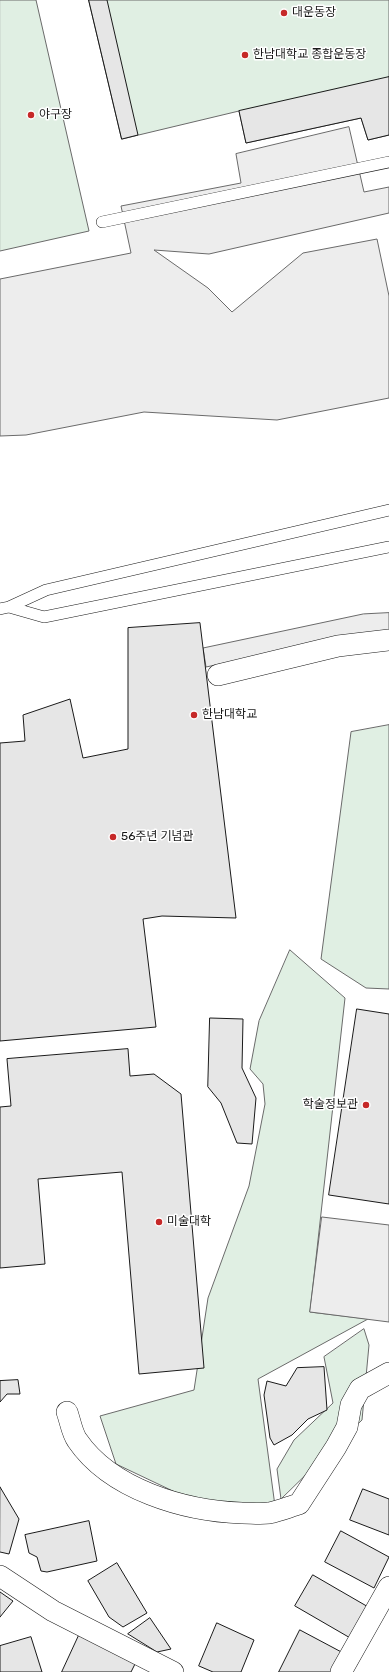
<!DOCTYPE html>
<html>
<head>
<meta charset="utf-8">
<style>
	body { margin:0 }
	canvas { display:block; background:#fff }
</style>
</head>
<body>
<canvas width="389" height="1672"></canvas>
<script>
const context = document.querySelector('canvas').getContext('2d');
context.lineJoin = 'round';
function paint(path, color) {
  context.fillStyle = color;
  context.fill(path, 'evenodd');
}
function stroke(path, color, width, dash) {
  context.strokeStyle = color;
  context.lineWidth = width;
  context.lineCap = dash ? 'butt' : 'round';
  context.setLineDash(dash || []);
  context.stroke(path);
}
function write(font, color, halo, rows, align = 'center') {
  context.font = font + ' Rubik,"Noto Sans KR",sans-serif';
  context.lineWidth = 3;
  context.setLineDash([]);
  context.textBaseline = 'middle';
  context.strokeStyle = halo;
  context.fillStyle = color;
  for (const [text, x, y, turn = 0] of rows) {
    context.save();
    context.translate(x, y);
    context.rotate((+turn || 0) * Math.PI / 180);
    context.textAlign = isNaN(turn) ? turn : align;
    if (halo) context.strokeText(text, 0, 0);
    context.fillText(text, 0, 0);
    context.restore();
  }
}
const green = new Path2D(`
	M0 0H36L89 231 0 251Z
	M89 0H389V135L368 140 361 118 246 143 239 111 122 139Z
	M389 725V989L366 988 321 959 351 732Z
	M290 950 345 998 310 1312 368 1319 258 1379 275 1506 196 1502 116 1464 100 1416 194 1390 208 1298 249 1186 265 1104 263 1084 250 1069 259 1021Z
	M364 1329 369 1345 362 1420 281 1499 277 1469 294 1440 333 1403 324 1357Z`);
paint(green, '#e0efe3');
stroke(green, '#6a6a6a', 1);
const parking = new Path2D(`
	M349 127 364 192 389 187V213L209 254 154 250 208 288 232 312 303 253 377 239 389 296V398L277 420 144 412 26 435 0 436V279L131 253 121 206 241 183 236 154Z
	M389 613V632L366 633 206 667 203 648 363 614Z
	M322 1217 389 1225V1322L310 1312Z`);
paint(parking, '#ededed');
stroke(parking, '#6a6a6a', 1);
const building = new Path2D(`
	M89 0H107L138 135 122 139Z
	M389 77V135L368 140 361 118 246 143 239 111Z
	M200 623 236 918 162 916 143 919 156 1027 0 1041V743L25 741 23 715 70 699 83 758 128 749V628Z
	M357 1009 389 1014V1204L329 1195Z
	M210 1018 243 1019 242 1068 256 1098 252 1144 237 1143 221 1103 208 1087Z
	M128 1049 130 1076 154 1074 181 1094 204 1368 139 1374 122 1172 38 1179 45 1264 0 1268V1107L11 1106 7 1059Z
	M324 1367 327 1410 308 1419 292 1435 274 1445 270 1438 264 1395 267 1381 286 1386 297 1368Z
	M18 1380 20 1394H7L0 1402V1381Z
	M0 1487 19 1519 9 1554 0 1552Z
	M363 1489 389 1499V1535L350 1520Z
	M89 1521 97 1561 47 1572 41 1571 37 1557 29 1553 25 1535Z
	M341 1531 389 1557 374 1588 325 1562Z
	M117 1563 147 1613 123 1627 109 1617 88 1581Z
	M313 1575 370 1608 352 1639 295 1606Z
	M0 1592 13 1601 0 1617Z
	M150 1618 171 1649 157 1652 128 1634Z
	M217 1623 254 1640 241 1672H213L199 1666Z
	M300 1630 347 1655 338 1672H279Z
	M81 1631 138 1658 131 1672H62Z
	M31 1637 42 1672H0V1646Z`);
paint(building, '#e6e6e6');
stroke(building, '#1a1a1a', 1);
const lane = new Path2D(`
	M102 222 389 162
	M9 607 44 617 389 547
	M0 609 9 607 46 590 389 510`);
const street = new Path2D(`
	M218 675 338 646 389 640
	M67 1412C70 1420 72 1433 77 1440 111 1490 185 1511 242 1513 251 1513 261 1514 269 1513 279 1511 289 1507 299 1504L336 1447 347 1427 351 1405 360 1389 389 1373
	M0 1576 53 1611 173 1672
	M341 1672 389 1587`);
stroke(lane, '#1a1a1a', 12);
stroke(street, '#1a1a1a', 22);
stroke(lane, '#fff', 11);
stroke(street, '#fff', 21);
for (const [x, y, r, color] of [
	[284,13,4,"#c62828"],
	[245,55,4,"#c62828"],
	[31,115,4,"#c62828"],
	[194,715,4,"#c62828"],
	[113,837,4,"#c62828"],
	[366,1105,4,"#c62828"],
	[159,1222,4,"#c62828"]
]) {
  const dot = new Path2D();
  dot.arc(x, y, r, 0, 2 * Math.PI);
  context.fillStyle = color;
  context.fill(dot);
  stroke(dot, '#fff', 1.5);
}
write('12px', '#1a1a1a', '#fff', [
	["대운동장",292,13],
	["한남대학교 종합운동장",253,55],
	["야구장",39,115],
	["한남대학교",202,715],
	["56주년 기념관",121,837],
	["학술정보관",358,1105,"right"],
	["미술대학",167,1222]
], 'left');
</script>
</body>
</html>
